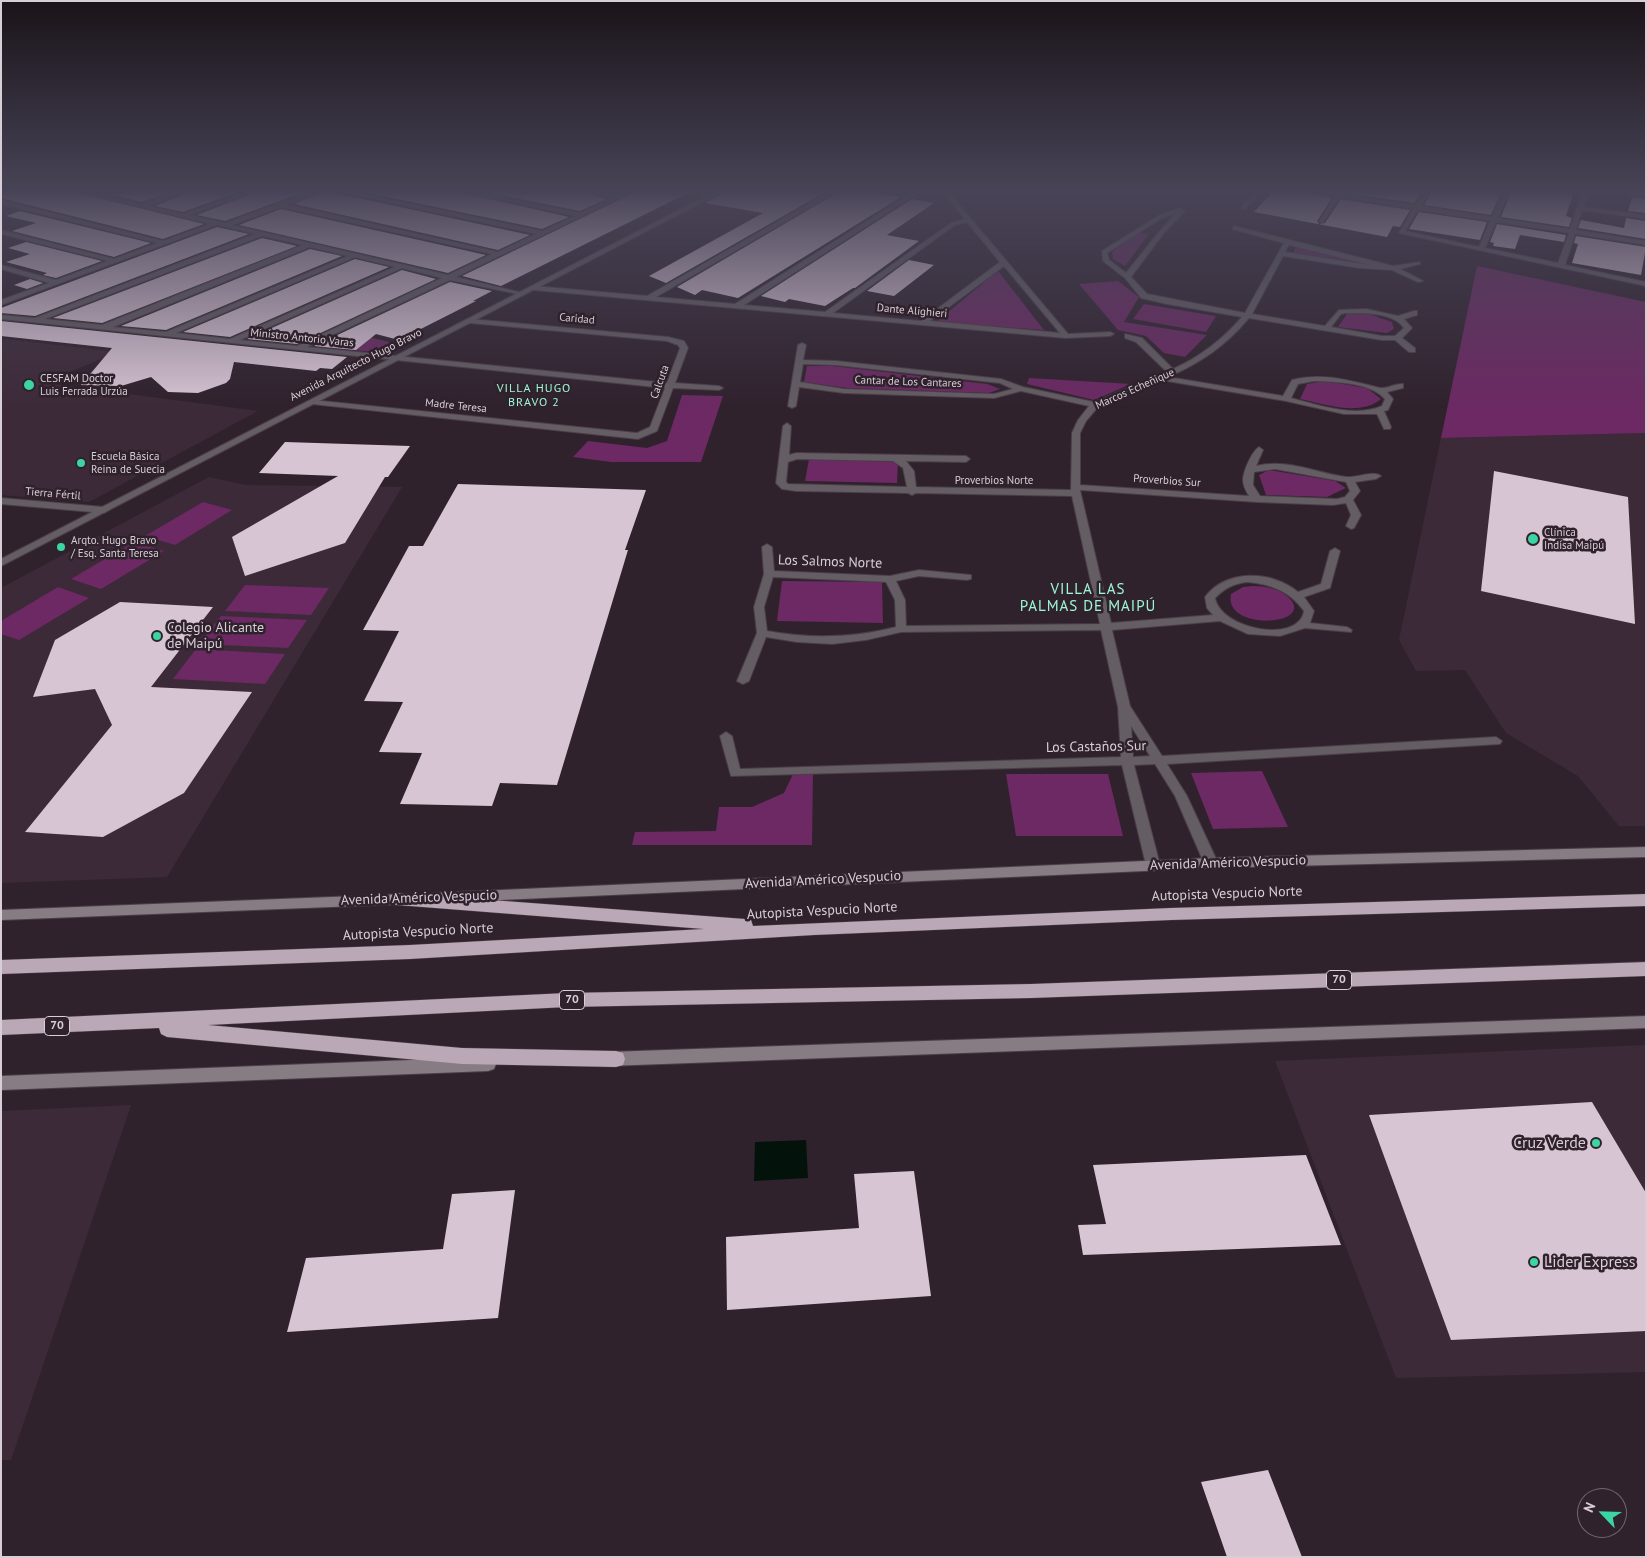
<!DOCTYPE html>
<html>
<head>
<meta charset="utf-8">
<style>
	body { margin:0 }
	#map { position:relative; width:1647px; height:1558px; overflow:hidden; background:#30222d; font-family:"PT Sans",sans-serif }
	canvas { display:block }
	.frame { position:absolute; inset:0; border:2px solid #d8ced6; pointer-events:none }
	.north { position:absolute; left:1577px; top:1488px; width:50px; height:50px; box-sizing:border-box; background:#30222d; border:1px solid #736771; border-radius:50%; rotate:294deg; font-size:14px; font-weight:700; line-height:20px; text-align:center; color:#d8ced6 }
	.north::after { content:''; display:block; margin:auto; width:18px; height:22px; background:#3cd4a3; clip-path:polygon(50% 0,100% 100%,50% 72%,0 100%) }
</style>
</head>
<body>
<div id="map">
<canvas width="1647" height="1558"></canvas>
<div class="frame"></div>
<div class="north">N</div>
</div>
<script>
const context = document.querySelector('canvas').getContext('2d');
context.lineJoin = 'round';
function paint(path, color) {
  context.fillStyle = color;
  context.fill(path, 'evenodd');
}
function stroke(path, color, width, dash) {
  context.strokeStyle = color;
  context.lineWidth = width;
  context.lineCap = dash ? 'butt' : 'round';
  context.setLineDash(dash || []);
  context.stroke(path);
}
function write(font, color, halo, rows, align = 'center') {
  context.font = font + ' "PT Sans",sans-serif';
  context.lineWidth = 5;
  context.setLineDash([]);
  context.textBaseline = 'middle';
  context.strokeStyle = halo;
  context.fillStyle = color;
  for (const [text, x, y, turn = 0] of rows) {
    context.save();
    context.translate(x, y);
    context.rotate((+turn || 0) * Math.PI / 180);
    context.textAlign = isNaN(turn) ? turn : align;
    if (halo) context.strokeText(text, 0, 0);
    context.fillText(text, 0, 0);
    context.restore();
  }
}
paint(new Path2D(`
	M4 339 117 352 44 383 258 411 89 502 1 495V341Z
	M1646 433V826H1619L1578 776 1506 733 1465 670 1416 671 1399 640 1441 438Z
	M209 477 246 485 402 487 167 877 1 883V588Z
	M1646 1045V1372L1396 1378 1275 1061Z
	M131 1105 11 1460H1V1111Z`), '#3d2a39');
paint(new Path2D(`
	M1135 232 1149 234 1125 266 1113 259 1112 252Z
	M1296 247 1374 264 1293 253Z
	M1477 266 1646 302V433L1441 438Z
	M998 271 1044 330 936 322Z
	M1118 281 1139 297 1124 322 1207 335 1185 357 1164 353 1146 336 1118 330 1079 284Z
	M1144 304 1216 316 1206 332 1133 319Z
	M1363 312 1392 322 1394 329 1387 333 1338 327 1347 314Z
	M346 332 394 343 376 352 317 347Z
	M807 366H833L987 384 1000 389 989 393 847 388 804 382Z
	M1029 378 1131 384 1094 400 1027 384Z
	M1325 381 1367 388 1381 399C1360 417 1324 404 1300 399L1307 384Z
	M682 395 723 396 701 462H611L573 457 588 441 647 448 667 441Z
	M809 459 898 462 897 483 805 481Z
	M1269 470 1335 481 1346 488 1327 497 1266 495 1259 475Z
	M203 502 232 510 175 545 145 536Z
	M134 542 164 551 101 589 71 579Z
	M782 581 882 582 883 623 777 621Z
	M245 585 329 588 311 615 225 611Z
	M1253 586C1267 586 1282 589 1291 600 1312 626 1223 631 1231 594L1243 587Z
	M58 587 89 598 19 640 1 634V621Z
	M221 616 307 620 288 648 199 644Z
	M196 649 285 654 265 684 173 679Z
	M1262 771 1288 827 1213 829 1191 773Z
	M793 774H813L812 845H632L635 832 716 831 719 807H752L784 793Z
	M1006 774H1108L1123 836H1016Z`), '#6c2963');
paint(new Path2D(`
	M806 1140 808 1178 754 1181 755 1142Z`), '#04120c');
paint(new Path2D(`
	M1 190H68L204 224 163 239 1 198Z
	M130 190H177L142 202 116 196Z
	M194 190H244L183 212 155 206Z
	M261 190H310L225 221 197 215Z
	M327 190 331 192 530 235 498 250 294 204Z
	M353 190H450L569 217 542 229Z
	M474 190H578L607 199 580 211Z
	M639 190H694L501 286 462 276Z
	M728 190H829L666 283 649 276 763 213 705 203Z
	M842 190H867L901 197 738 298 702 290 695 295 677 287Z
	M1274 190H1298L1332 198 1317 221 1319 224 1325 223 1341 199 1410 210 1400 227 1393 226 1387 237 1254 212Z
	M1347 190H1423L1414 203 1345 193Z
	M1433 190H1502L1491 215 1424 205Z
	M1512 190H1574L1566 216 1572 218 1569 227 1501 217Z
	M1632 197 1646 199V213L1628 211Z
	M912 199 934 203 887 235 919 241 855 288H853L825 306 789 299 785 302 761 296Z
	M281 209 486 255 448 273 239 225Z
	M20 211 151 243 114 257 12 231 36 223 6 216Z
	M1419 212 1487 222 1480 240 1409 229Z
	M1626 218 1646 221V239L1578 228 1581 220 1624 228Z
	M1497 224 1566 235 1564 242 1520 235 1515 249 1493 246 1494 243 1490 242Z
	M217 227 249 234 35 316 1 313V308Z
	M1576 236 1646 247 1641 275 1572 263 1578 244 1574 243Z
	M262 238 297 246 102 323 53 318Z
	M26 242 102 261 56 278 43 275 47 273 6 262 30 254 8 248Z
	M310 249 342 256 166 330 121 326Z
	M355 259 389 267 230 337 183 332Z
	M909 260 934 265 894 296 867 291Z
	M402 270 436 279 297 344 247 339Z
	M30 279 43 283 27 289 14 285Z
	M450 282 492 291 473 301H476L407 336 404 335 395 339 376 334 356 350 314 346Z
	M1 321 347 357 332 369 320 368 316 371 234 362 230 379 226 383 198 393 168 392 151 377 121 386 81 385 112 348 1 336Z
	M285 442 410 446 388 477H385L345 543 245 576 232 537 338 476 259 473Z
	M1494 471 1628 497 1635 624 1481 591Z
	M458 484 646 490 625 550H628L557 785 500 783 492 806 400 804 422 753 379 752 403 702 364 701 399 631 363 630 409 546H423Z
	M120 602 213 607 151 687 252 692 184 793 103 837 25 832 112 725 95 689 33 697 55 640Z
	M1592 1102 1646 1193V1331L1451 1340 1369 1115Z
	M1306 1155 1341 1245 1083 1255 1078 1225 1106 1224 1093 1165Z
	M914 1171 931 1296 727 1310 726 1237 859 1228 854 1174Z
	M515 1190 498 1318 287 1332 306 1258 443 1249 452 1194Z
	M1268 1470 1302 1557H1227L1201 1482Z`), '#d8c5d4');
const minor = new Path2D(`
	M70 190C81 190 93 196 103 195 112 195 119 190 128 190L110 197 142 204 183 190H192L149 206 183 214 250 190H259L190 215 225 223 316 190H325L288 205 498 252 536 234 331 190H343L542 231 575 216 452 190H464L580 213 613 198 580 190C593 190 605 195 617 195 624 195 629 190 637 190L456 277 523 293V295L450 280 307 347 667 383 680 348 678 345 667 341 470 323 466 321 470 319 668 337 684 341 688 348 675 383 719 386 723 388 719 390 673 388 657 431 638 439 312 404 308 402 312 400 637 433 650 427 665 388 1 319V315L35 318 255 234 217 225 1 305V300L49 283 1 269V265L56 280 108 261 1 234V230L114 259 157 243 1 204V200L163 241 210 224ZM281 207 492 254 448 275 232 225ZM262 236 303 245 102 325 45 319ZM310 247 348 256 166 332 113 327ZM355 257 395 267 230 339 176 333ZM402 268 442 278 297 346 240 340Z
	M707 190 723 192 720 194Z
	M833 190H840L656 297 735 304 916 190H923L744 305 825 312 951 223 965 219 946 196 935 190H943L950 194 1068 334 1110 332 1114 334 1110 336 1066 338 534 290 531 288 534 286 647 296ZM967 222 1000 262 921 321 833 313 955 225ZM1004 266 1060 333 930 321Z
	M1257 190H1263L1245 209H1241V207Z
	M1300 190 1337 193 1339 190H1345L1342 194 1415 205 1425 190H1431L1421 206 1492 217 1504 190H1510L1498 218 1570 229 1583 190H1589L1584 207 1646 215V219L1582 210 1576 230 1646 241V245L1575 234 1565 265 1646 282V286L1399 233 1413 209 1340 197 1323 222H1319L1335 197ZM1418 210 1490 221 1479 247 1405 231ZM1496 222 1569 233 1558 263 1485 248Z
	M1606 190 1646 193V197L1609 192Z
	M1180 208 1185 211 1163 234 1131 277 1147 294 1245 313 1284 243 1232 229 1234 226 1393 266 1420 262V264L1400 269 1423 281 1418 282 1392 270 1360 268 1283 256 1252 314 1325 326 1339 310 1366 309 1398 316 1414 311H1417V315L1404 319 1412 328 1402 338 1415 348V352H1409L1395 340H1382L1249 318C1225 346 1202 362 1168 377L1283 396 1292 380C1323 372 1351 381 1380 388 1388 389 1395 383 1403 384V388L1387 392 1393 399 1388 410 1384 411 1391 427 1390 429H1384L1377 414H1344L1286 401 1161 380 1098 407 1086 421 1080 433V485L1249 496C1246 491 1243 486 1243 480 1243 472 1252 451 1259 447L1263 450 1256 466C1287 458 1316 473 1346 477 1357 478 1373 470 1381 476L1376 479 1355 482 1360 491 1353 500 1361 515 1354 528 1351 529 1346 526 1351 515 1346 503 1333 505 1257 502 1080 490 1111 623 1213 615 1207 608 1205 597C1226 569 1271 570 1298 592L1321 584 1330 551 1335 548 1340 551 1330 588 1304 597 1314 611 1310 623 1347 627 1352 630 1351 632 1305 628 1280 636 1248 634 1220 621 1112 630 1130 706 1162 756 1496 737 1502 741 1500 744 1167 764 1187 796 1218 863 1216 866H1206L1204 863 1175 796 1155 764 1134 765 1160 865 1158 868H1148L1146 865 1122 765 731 776 720 736 726 732 732 736 740 769 1121 757 1118 707 1101 630 901 632 866 640 832 644 797 642 766 637 749 681 743 684 737 681 757 633 754 607 764 574 762 547 767 544 772 547 774 571 890 576 919 570 971 575V579L967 580 919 576 896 581 905 600 906 626 1100 624 1072 496 916 493 912 495 908 493 796 491 782 489 776 483 783 426 787 423 791 426 789 455 796 453 966 456 970 459 966 462 906 461 914 471 916 487 1071 490 1072 433 1078 420 1089 406 1021 391 994 398 844 393 799 387 796 406 792 408 788 406 798 345 802 343 806 345 803 360 836 361 1001 379 1023 387 1094 402 1167 372 1136 342 1125 338V334L1142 338 1173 369C1200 357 1223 339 1242 317L1167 304 1141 298 1125 278 1103 261 1102 251 1158 216ZM1176 213 1159 232 1126 273 1109 260 1107 253 1162 218ZM1289 245 1370 265 1285 252ZM1346 313C1364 313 1393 312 1404 328L1395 336H1382L1331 327 1341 314ZM803 364 836 365 1000 383 1013 389 994 394 844 389 800 382ZM1314 381C1336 382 1370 382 1385 399L1382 406C1355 418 1318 405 1291 398L1298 384ZM797 459 893 461 903 468 907 487 788 484 786 482 788 462ZM1275 469 1346 482 1350 491 1345 497 1337 499 1260 496 1253 485 1254 472ZM773 577 886 582 895 600 896 627C853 638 811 639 767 631L764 607ZM1247 582C1270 584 1290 591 1304 611 1299 644 1221 630 1215 598 1225 588 1233 584 1247 582ZM1131 726 1150 756 1133 757Z
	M1 498 104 507 109 510 104 513 1 504Z`);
const tertiary = new Path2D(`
	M718 190H726L1 566V559Z`);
const secondary = new Path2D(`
	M1646 847V857L1211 868 434 903 429 902 427 898 429 894 434 893 1211 858Z
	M407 894 412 895 414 899 412 903 407 904 1 920V910Z
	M1646 1016V1028L608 1066 602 1064 600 1059 602 1054 608 1052Z
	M488 1057 494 1059 496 1064 494 1069 488 1071 1 1090V1076Z`);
const motorway = new Path2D(`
	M397 893 745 919 751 920 753 926 1171 908 1646 894V906L1171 920 814 935 410 959 1 974V960L410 945 704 929 397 905 391 903 389 899 391 895Z
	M1646 962V976L1031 998 567 1007 208 1025 462 1048 616 1051 623 1053 625 1059 623 1065 616 1067 462 1064 167 1037 161 1034 159 1028 1 1035V1020L567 993 1031 984Z`);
stroke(minor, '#4b3e48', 2);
stroke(tertiary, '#4b3e48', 2);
stroke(secondary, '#4b3e48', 2);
stroke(motorway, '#4b3e48', 1);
paint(minor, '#645d63');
paint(tertiary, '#645d63');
paint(secondary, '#877b84');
paint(motorway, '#baa8b6');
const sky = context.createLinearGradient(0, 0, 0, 408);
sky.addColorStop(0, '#1a1319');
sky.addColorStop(0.47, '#484457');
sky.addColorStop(1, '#48445700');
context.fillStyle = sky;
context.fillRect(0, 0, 1647, 408);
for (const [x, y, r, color] of [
	[29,385,6,"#3cd4a3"],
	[81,463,5,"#3cd4a3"],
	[1533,539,6,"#3cd4a3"],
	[61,547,5,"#3cd4a3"],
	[157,636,5,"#3cd4a3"],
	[1596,1143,5,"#3cd4a3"],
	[1534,1262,5,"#3cd4a3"]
]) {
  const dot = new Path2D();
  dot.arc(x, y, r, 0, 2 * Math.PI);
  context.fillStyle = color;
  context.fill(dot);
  stroke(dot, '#30222d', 2);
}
write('11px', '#d8ced6', '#30222d', [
	["Dante Alighieri",912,311,5],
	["Caridad",577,319,5],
	["Ministro Antorio Varas",302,338,6],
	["Avenida Arquitecto Hugo Bravo",356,365,-27],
	["Calcuta",660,382,-70],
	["Cantar de Los Cantares",908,382,2],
	["Marcos Echeñique",1135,389,-24],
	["Madre Teresa",456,406,6],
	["Proverbios Norte",994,481],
	["Proverbios Sur",1167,481,4],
	["Tierra Fértil",53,494,5]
]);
write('11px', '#d8ced6', '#30222d', [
	["CESFAM Doctor",40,379],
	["Luis Ferrada Urzúa",40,392],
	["Escuela Básica",91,457],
	["Reina de Suecia",91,470],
	["Clínica",1544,533],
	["Indisa Maipú",1544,546],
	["Arqto. Hugo Bravo",71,541],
	["/ Esq. Santa Teresa",71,554]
], 'left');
context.letterSpacing = '1px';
write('12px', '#9ef7d3', '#30222d', [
	["VILLA HUGO",534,389],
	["BRAVO 2",534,403]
]);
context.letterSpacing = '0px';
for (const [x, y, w] of [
	[1339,980,25],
	[572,1000,25],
	[57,1026,25]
]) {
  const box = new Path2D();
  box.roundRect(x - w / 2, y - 9.5, w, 19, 4);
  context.fillStyle = '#30222d';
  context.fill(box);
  stroke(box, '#d8ced6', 1);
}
write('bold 12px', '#d8ced6', null, [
	["70",1339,980],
	["70",572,1000],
	["70",57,1026]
]);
write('14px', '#d8ced6', '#30222d', [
	["Los Salmos Norte",830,562,2],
	["Los Castaños Sur",1096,747,-1],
	["Avenida Américo Vespucio",1228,863,-2],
	["Avenida Américo Vespucio",823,880,-3],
	["Autopista Vespucio Norte",1227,894,-2],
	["Avenida Américo Vespucio",419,898,-2],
	["Autopista Vespucio Norte",822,911,-3],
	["Autopista Vespucio Norte",418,932,-3]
]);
write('14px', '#d8ced6', '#30222d', [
	["Colegio Alicante",167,628],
	["de Maipú",167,644]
], 'left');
context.letterSpacing = '1px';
write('15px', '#9ef7d3', '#30222d', [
	["VILLA LAS",1088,590],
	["PALMAS DE MAIPÚ",1088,607]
]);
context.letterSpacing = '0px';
write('16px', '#d8ced6', '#30222d', [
	["Cruz Verde",1586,1143],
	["Lider Express",1544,1262,"left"]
], 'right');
</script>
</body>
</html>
